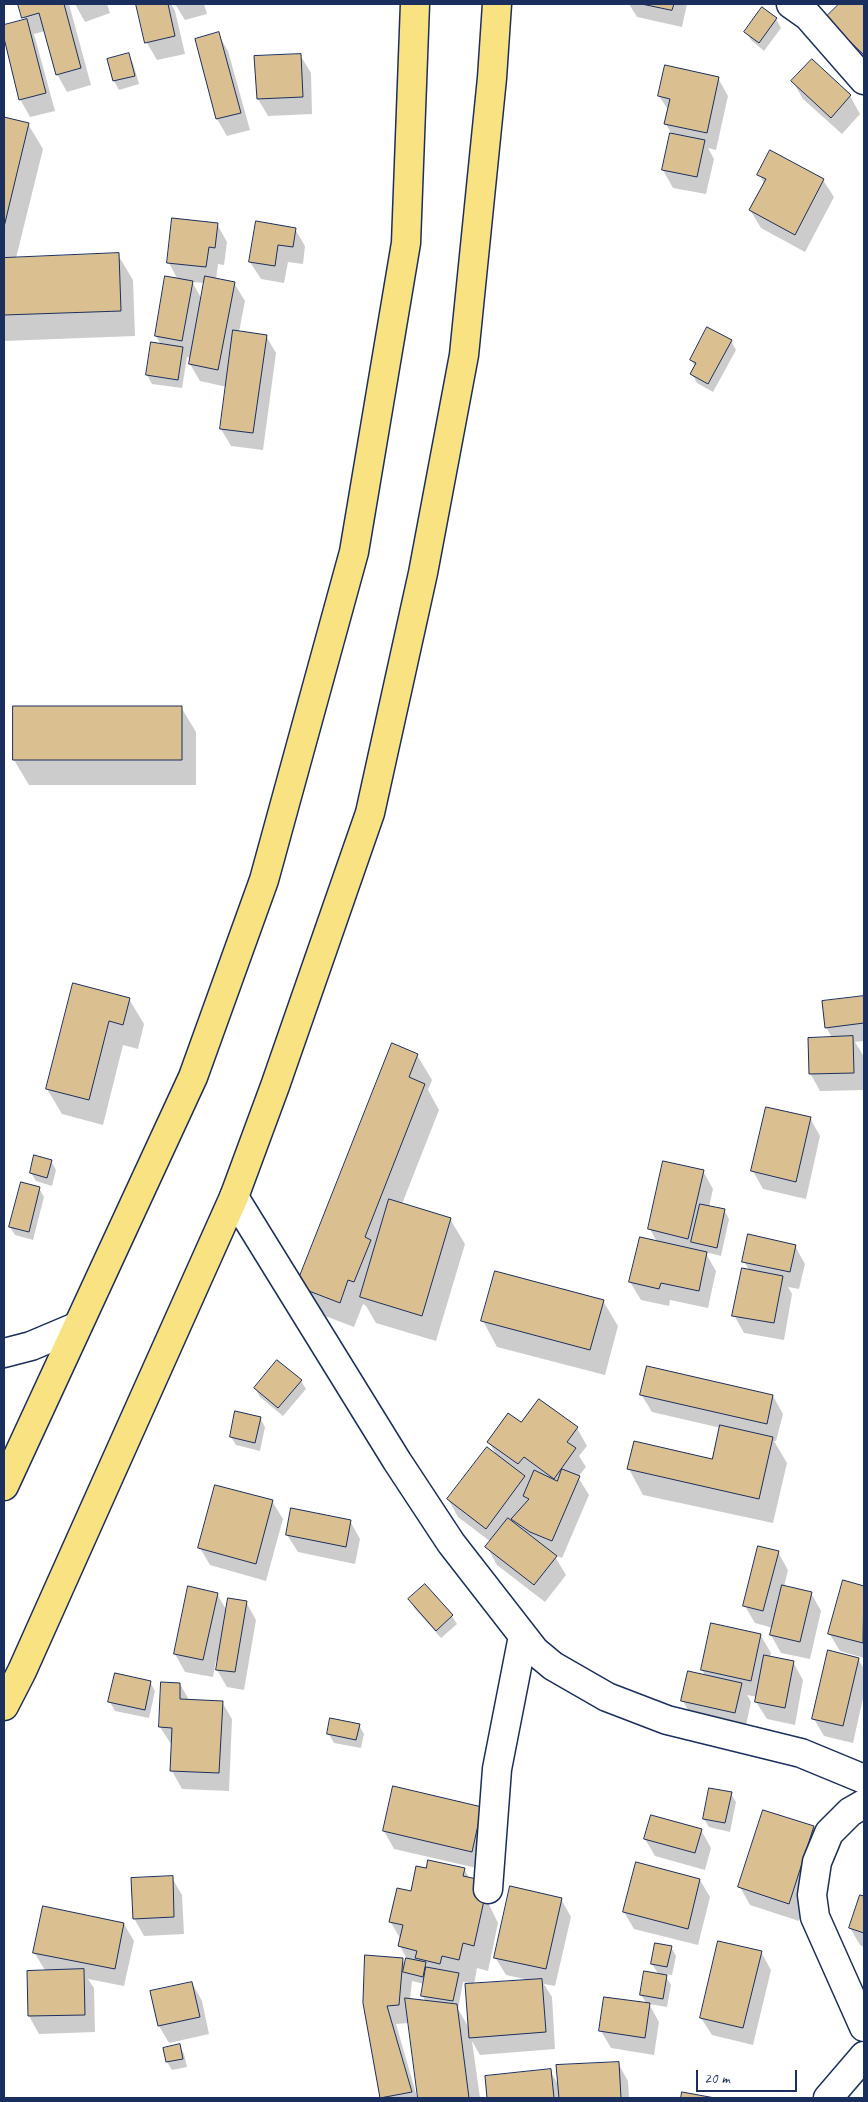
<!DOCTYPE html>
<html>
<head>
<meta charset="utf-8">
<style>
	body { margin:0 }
	#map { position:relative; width:868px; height:2102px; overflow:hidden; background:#fff; font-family:Caveat,sans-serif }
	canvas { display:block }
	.frame { position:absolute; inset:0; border:5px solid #1b2f5e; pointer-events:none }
	.scale { position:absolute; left:696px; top:2070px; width:101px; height:22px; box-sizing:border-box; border:2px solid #1b2f5e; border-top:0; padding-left:6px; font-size:15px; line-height:18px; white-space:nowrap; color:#1b2f5e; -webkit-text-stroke:4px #fff; paint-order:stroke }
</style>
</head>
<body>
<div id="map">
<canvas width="868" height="2102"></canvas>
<div class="frame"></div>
<div class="scale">20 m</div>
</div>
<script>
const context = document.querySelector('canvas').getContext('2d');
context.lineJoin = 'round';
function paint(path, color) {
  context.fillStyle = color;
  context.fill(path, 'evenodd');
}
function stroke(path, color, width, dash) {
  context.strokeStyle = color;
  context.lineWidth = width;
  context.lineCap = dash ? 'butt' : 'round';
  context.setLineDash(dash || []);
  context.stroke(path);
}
paint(new Path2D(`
	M20 4H69L91 85 67 92 57 74 45 31 34 34 55 111 30 117 20 99 4 33V26L25 20Z
	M75 4H107L110 13 85 22Z
	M138 4H171L175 11 185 54 157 60 147 43Z
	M175 4H204L207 14 185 20Z
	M629 4H687L682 27 637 17Z
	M840 4H864V66L827 19Z
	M763 9 776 19 781 28 764 51 751 40 746 32Z
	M218 34 228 51 250 130 227 136 217 119 196 40Z
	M128 54 133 63 139 84 119 90 114 81 108 59Z
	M300 55 311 73 312 114 268 116 258 99Z
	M812 61 850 96 860 114 842 134 803 99 793 82Z
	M718 78 728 96 716 150 708 148 714 159 706 194 673 188 663 170 671 133 666 124 669 111 659 96Z
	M4 118 28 124 43 149 16 258 118 255 133 280 135 336 4 341V259L6 258 4 257Z
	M759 174 823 180 834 197 805 252 761 228 750 210 765 185Z
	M173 220 217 224 227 242 224 265 218 264 216 280 234 283 245 301 239 332 266 336 276 353 263 450 231 446 221 429 227 387 200 381 190 364 191 358 187 357 182 388 152 384 147 375 161 345 156 336 178 280 169 263ZM192 282 205 283 202 300 199 294Z
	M295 229 305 246 303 264 288 262 284 283 261 279 250 262Z
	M731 341 736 350 713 392 697 383 692 374 695 367 691 360Z
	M181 707 196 732V785H29L14 760Z
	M74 984 129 999 144 1024 138 1049 123 1045 103 1125 62 1114 47 1089Z
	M864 997V1041L855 1042 863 1055 864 1090 820 1091 810 1073 832 1038 826 1027 823 1002Z
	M417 1055 432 1080 428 1090 439 1110 402 1204 450 1219 465 1244 436 1341 376 1323 366 1306 363 1304 354 1327 312 1311 298 1286Z
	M810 1118 820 1136 806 1199 763 1189 753 1171Z
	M51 1161 56 1170 52 1186 36 1181 31 1173Z
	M703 1171 713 1189 709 1207 724 1210 729 1219 721 1256 705 1252 716 1271 708 1308 670 1300 669 1306 641 1300 630 1282 657 1242 650 1229Z
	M39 1188 44 1197 33 1240 15 1235 10 1227Z
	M795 1246 805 1264 799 1289 788 1287 792 1294 784 1340 744 1333 734 1315 749 1270 744 1261Z
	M603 1301 618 1326 605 1375 497 1347 483 1321Z
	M301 1381 306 1389 283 1416 260 1397 255 1388Z
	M641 1394 773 1396 783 1414 776 1441H774L787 1463 773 1523 643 1495 629 1469 713 1461 721 1428 652 1412Z
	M260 1418 265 1427 260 1451 236 1445 231 1437Z
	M521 1424 577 1428 587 1446 579 1456 586 1467 578 1477 589 1495 562 1558 554 1555 566 1575 545 1602 497 1565 487 1547 491 1542 458 1517 448 1499 497 1456 489 1442Z
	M272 1501 283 1519 266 1581 210 1565 200 1548Z
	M350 1521 360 1539 355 1564 298 1552 287 1535Z
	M778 1552 788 1570 784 1587 811 1593 821 1611 810 1659 781 1653 771 1635 773 1628 755 1623 745 1606Z
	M844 1581 864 1587V1658L840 1651 829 1633Z
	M217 1594 227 1611 246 1602 256 1620 244 1690 227 1687 217 1670 218 1661 216 1660 213 1677 185 1672 175 1654Z
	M409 1599 452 1616 457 1624 441 1638 414 1608Z
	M712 1625 761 1636 771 1653 770 1658 793 1662 803 1680 795 1725 767 1719 756 1702 757 1697 747 1695 751 1702 745 1730 693 1719 683 1701 706 1677 702 1670Z
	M858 1659 864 1669V1694L853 1743 824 1736 814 1719Z
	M150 1682 155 1691 149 1718 115 1711 110 1702Z
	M180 1684 189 1700 222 1702 232 1719 229 1791 182 1789 172 1771 173 1744H171L160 1727Z
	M359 1725 364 1734 361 1748 334 1743 329 1734Z
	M731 1794 736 1802 730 1832 709 1827 704 1819Z
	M481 1808V1869L394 1849 384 1831Z
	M813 1827 824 1845 799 1921 750 1905 740 1887Z
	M701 1830 711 1848 705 1870 655 1856 645 1839Z
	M464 1869 470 1879 477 1880 498 1923 488 1971 477 1968 474 1985 529 1980 506 1975 495 1957 561 1899 571 1917 555 1986 544 1984 552 1997 555 2049 480 2055 472 2041 480 2098H381L364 2003 402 1959 406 1966 407 1959 400 1946 401 1940 390 1921 427 1870ZM412 1981 424 1984 422 1995 426 2002 410 2000ZM463 1982 473 1984 469 2028 458 2009ZM409 2023 419 2097H417L396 2024Z
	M172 1878 182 1895 184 1934 144 1936 134 1918Z
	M700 1880 710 1897 698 1945 634 1929 624 1912Z
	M860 1896 864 1897V1947L860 1945 850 1928Z
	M124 1924 134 1941 124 1986 88 1979 94 1988 95 2032 39 2034 29 2016 28 1972H46L34 1952Z
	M671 1947 676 1956 672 1975 664 1974 671 1985 667 2007 649 2004 659 2022 654 2055 611 2048 601 2031 647 2004 641 1995 659 1975 652 1964Z
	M761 1952 771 1970 753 2045 712 2035 701 2018Z
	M192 1983 202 2001 209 2034 169 2043 159 2026Z
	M179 2045 184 2054 187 2067 172 2070 167 2062 165 2049Z
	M618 2063 628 2081 629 2098H489L486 2077 550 2071 559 2086Z`), '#0003');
const building = new Path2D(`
	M18 4H64L81 68 56 75 39 13 22 18Z
	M136 4H168L175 36 145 43Z
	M642 4H674L672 10Z
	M839 4H864V55L825 18Z
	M762 7 777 18 759 43 744 32Z
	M27 19 46 93 19 100 4 38V25Z
	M219 32 241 113 216 119 195 39Z
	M129 53 135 76 113 81 107 59Z
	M301 54 303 97 257 99 254 56Z
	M812 59 851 95 831 118 791 81Z
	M665 65 719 77 707 133 664 124 670 99 658 96Z
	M4 117 29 123 4 227Z
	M670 133 705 140 697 177 662 170Z
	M770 150 824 179 795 235 749 210 766 179 757 175Z
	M172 218 218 223 215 248 209 247 206 267 167 263Z
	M256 221 296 228 293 247 278 245 275 266 249 262Z
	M119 253 121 311 4 315V258Z
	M165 276 193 281 182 341 155 336Z
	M205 276 235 282 218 370 189 364Z
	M707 327 732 340 708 384 690 374 696 363 690 360Z
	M233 330 267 335 253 433 220 429Z
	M151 342 183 347 178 380 146 375Z
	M13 706H182V760H13Z
	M73 983 130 998 123 1025 109 1021 89 1100 46 1089Z
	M864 996V1023L825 1028 822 1001Z
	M853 1036 854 1073 809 1074 808 1038Z
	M392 1043 418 1054 409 1077 425 1084 365 1237 371 1240 354 1282 348 1280 340 1303 296 1286Z
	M766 1107 811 1117 796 1182 751 1171Z
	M34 1155 52 1160 47 1178 30 1173Z
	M663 1161 704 1170 688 1239 648 1229Z
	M21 1182 40 1187 29 1232 9 1227Z
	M389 1199 451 1218 422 1316 360 1297Z
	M700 1204 725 1209 717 1248 691 1242Z
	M748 1234 796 1245 790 1272 742 1262Z
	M640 1237 707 1252 699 1291 661 1283 659 1289 629 1282Z
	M742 1268 783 1276 774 1323 732 1316Z
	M495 1271 604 1300 590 1350 481 1321Z
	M277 1360 302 1380 278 1408 254 1388Z
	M647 1366 773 1395 767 1424 640 1395Z
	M539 1399 578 1427 567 1442 576 1448 554 1479 524 1457 518 1464 487 1442 508 1413 521 1422Z
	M235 1411 261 1417 255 1443 230 1437Z
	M720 1425 773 1437 759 1499 627 1469 634 1441 712 1459Z
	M487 1447 525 1476 486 1529 447 1499Z
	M562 1469 580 1476 552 1541 530 1532 511 1519 529 1499 523 1496 534 1470 557 1481Z
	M215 1485 273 1500 256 1564 198 1548Z
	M291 1508 351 1520 346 1547 286 1535Z
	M508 1518 557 1556 534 1585 485 1547Z
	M758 1546 779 1551 763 1611 743 1606Z
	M843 1580 864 1586 863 1643 828 1634Z
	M425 1584 453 1615 436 1631 408 1599Z
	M782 1585 812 1592 800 1642 770 1635Z
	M188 1586 218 1593 203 1660 174 1654Z
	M228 1598 247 1601 235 1672 216 1670Z
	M711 1623 761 1634 751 1681 701 1670Z
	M828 1650 859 1658 843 1726 812 1719Z
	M764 1655 794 1661 785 1708 755 1702Z
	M688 1671 742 1683 735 1713 681 1701Z
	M115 1673 151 1681 145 1710 108 1702Z
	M161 1682 180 1683V1699L223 1701 219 1773 170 1771 172 1728 159 1727Z
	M330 1718 360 1724 356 1740 327 1734Z
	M393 1786 482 1807 472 1852 383 1831Z
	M709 1788 732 1792 725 1823 703 1819Z
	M763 1810 814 1826 789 1904 738 1887Z
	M651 1815 702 1829 695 1853 644 1839Z
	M428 1860 465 1868 463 1876 477 1879 474 1894 485 1896 474 1946 463 1943 459 1960 442 1956 440 1964 415 1958 417 1951 398 1946 403 1925 389 1922 397 1888 411 1891 416 1866 426 1868Z
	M636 1862 700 1879 688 1929 623 1912Z
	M173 1876 174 1917 133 1919 131 1878Z
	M510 1886 562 1898 546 1969 494 1958Z
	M860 1895 864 1896V1933L849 1928Z
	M43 1906 124 1923 115 1969 33 1953Z
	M718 1941 762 1951 743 2028 700 2018Z
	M655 1943 672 1946 667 1967 651 1964Z
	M365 1955 403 1958 399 2005 387 2006 412 2092 380 2098 363 2003Z
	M406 1958 426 1962 423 1977 403 1972Z
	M426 1967 459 1973 453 2001 421 1996Z
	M84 1969 85 2015 28 2016 27 1971Z
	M644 1971 667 1975 663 1999 640 1995Z
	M542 1979 546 2032 469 2038 465 1984Z
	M192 1982 200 2017 158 2026 150 1991Z
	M604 1997 650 2003 645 2038 599 2031Z
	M405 1998 457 2004 469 2098H418Z
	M180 2044 183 2059 166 2062 163 2048Z
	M619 2062 621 2098H559L556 2065Z
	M551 2069 554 2098H487L485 2076Z
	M682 2092 715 2098H681Z`);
paint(building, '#dac090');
stroke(building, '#1b2f5e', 1);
const minor = new Path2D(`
	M791 4 808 16 864 80
	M234 1197 397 1461 451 1543 535 1651 553 1666 607 1697 667 1720 801 1753 864 1779
	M4 1353 31 1346 76 1327
	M864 1804 850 1812 829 1833 817 1862 812 1895 815 1917 864 2027
	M488 1889 497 1769 523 1636
	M828 2098 864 2056`);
const highway = new Path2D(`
	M4 1486 193 1077 264 880 354 552 406 243 415 4
	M4 1706 22 1671 234 1197 275 1086 370 813 423 573 464 355 492 78 497 4`);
stroke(minor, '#1b2f5e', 31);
stroke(highway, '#1b2f5e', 31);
stroke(minor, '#fff', 28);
stroke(highway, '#f8e281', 28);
</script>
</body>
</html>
